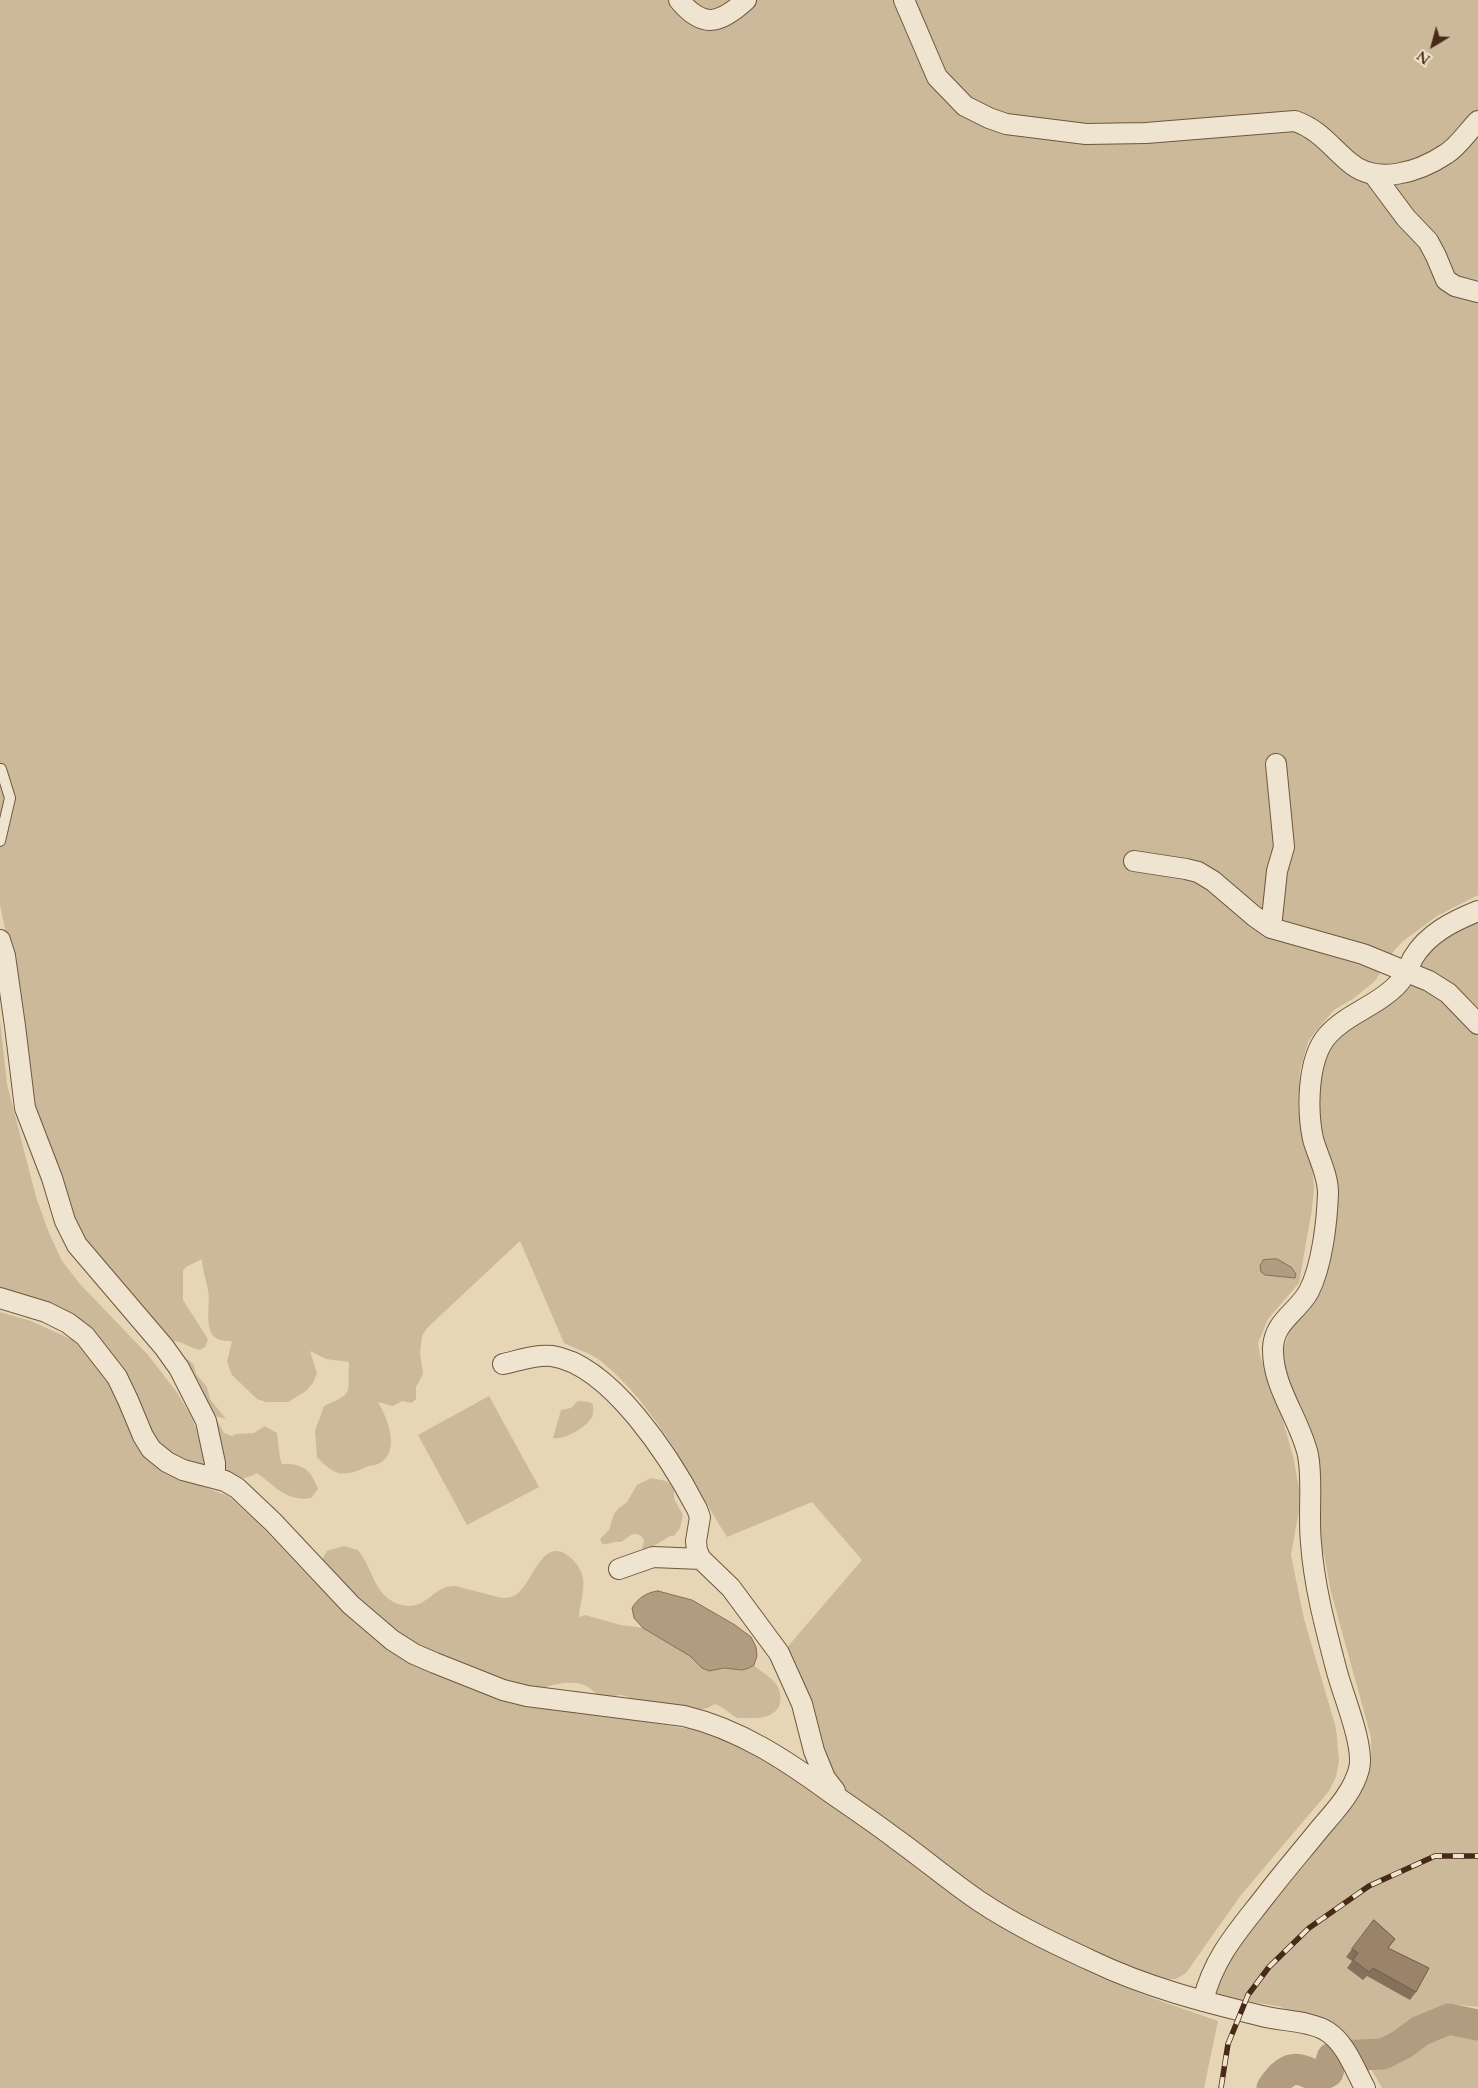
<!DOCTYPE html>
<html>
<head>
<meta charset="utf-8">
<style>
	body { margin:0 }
	#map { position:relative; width:1478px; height:2088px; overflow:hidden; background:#e7d6b5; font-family:Cardo,serif }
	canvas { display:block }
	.north { position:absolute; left:1408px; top:20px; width:50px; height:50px; -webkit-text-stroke:4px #efe4cf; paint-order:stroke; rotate:217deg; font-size:14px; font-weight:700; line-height:20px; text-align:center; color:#492a18 }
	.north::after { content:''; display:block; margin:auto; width:18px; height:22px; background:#492a18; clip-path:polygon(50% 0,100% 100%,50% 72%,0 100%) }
</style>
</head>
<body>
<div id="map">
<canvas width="1478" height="2088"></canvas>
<div class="north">N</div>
</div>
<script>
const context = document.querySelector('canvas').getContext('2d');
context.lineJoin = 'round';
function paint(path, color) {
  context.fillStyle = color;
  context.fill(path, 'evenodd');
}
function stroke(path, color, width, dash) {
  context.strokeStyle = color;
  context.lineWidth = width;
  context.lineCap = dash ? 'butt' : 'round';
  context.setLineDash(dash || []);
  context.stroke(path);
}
paint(new Path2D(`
	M0 0H1478V895L1437 916 1402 942 1393 952 1375 981 1354 998 1334 1010 1315 1032 1308 1042 1300 1070 1298 1109 1312 1163 1314 1188 1312 1209 1299 1283 1268 1319 1258 1343 1260 1356 1283 1421 1293 1456 1299 1488V1510L1291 1555 1304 1619 1336 1728 1339 1761 1336 1777 1329 1791 1241 1895 1186 1973 1176 1979H1164L1147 1974 1095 1954 1009 1913 838 1786 784 1651 862 1560 812 1502 727 1537C689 1477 658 1408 602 1362 591 1353 576 1349 564 1343L520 1241 427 1328 422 1336 420 1353 423 1374 416 1387V1399L412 1403 402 1401 393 1406 378 1402C387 1417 401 1451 380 1463 377 1465 372 1465 369 1466 345 1476 337 1479 317 1457L315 1431 324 1406C356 1392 347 1394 349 1362L326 1359 310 1351 317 1373 313 1383 306 1391 288 1402H266L257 1399 232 1375 227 1362 232 1341C198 1343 212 1310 208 1290 206 1279 202 1270 202 1259L186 1267 183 1270V1300L208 1339 205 1347 200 1350C191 1348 183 1342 174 1341L171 1346 84 1242 72 1216 32 1104 13 966 0 905Z
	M1478 922V2007L1452 2004 1438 2008 1429 2015 1376 2047 1366 2050H1355L1323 2020 1277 2006 1209 1995 1251 1924 1279 1895 1314 1853 1339 1818 1368 1771 1371 1755V1737L1331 1592 1324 1554 1320 1552 1281 1359C1290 1325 1303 1295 1317 1263 1326 1240 1339 1216 1339 1190 1338 1175 1330 1158 1325 1143 1315 1113 1315 1075 1329 1047L1428 951 1444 938Z
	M0 1021 7 1084 36 1197 49 1233 62 1261 80 1284 148 1355 176 1391 191 1416 202 1443 206 1469 181 1461 163 1449 149 1431 106 1348 0 1290Z
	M0 1312 31 1321 73 1340 90 1358 188 1481 228 1496 258 1523 311 1579 352 1618 400 1656 590 1713 702 1731 761 1755 1032 1943 1095 1975 1152 1998 1218 2021 1204 2088H0Z
	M176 1355 189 1360 194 1365 196 1374 207 1387 210 1399 226 1419 215 1416 224 1433 232 1436 236 1434 254 1433 265 1426 277 1433 280 1458 282 1464C303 1463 311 1470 318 1489L311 1498C287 1502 275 1486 257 1473 240 1482 235 1479 218 1473Z
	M489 1396 539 1487 467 1525 418 1435Z
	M578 1401 589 1402 593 1404C593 1409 594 1413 592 1417 587 1427 565 1440 553 1438L561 1410 571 1408Z
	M651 1478 666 1481 670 1484 674 1490V1499L683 1515 680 1528 674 1536H670L647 1550 642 1548 644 1540C636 1528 629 1537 621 1542 613 1541 609 1545 602 1544L600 1539 609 1530 614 1514 618 1509 627 1502 637 1485Z
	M344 1546 358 1550C374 1570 374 1598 402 1605 409 1607 415 1606 421 1603 434 1596 439 1586 455 1586L502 1598C507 1598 513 1597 517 1594 534 1581 543 1532 572 1559 591 1577 581 1594 579 1617L585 1615 621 1625 643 1628 690 1656 702 1668 709 1671 724 1668 742 1670 749 1668 754 1665C762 1673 778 1680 780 1693 784 1716 763 1719 746 1718 745 1718 739 1718 738 1718 730 1715 724 1707 715 1704 710 1707 706 1709 701 1709 690 1710 645 1707 636 1703 631 1700 626 1694 619 1695 613 1696 611 1699 605 1697 592 1694 591 1684 575 1683 556 1681 544 1690 526 1690L407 1644 322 1566 323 1558 327 1551Z
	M1444 2030H1458L1478 2036V2088H1382L1370 2067C1396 2058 1418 2041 1444 2030Z`), '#ccb99a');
const water = new Path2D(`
	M1277 1259 1291 1267 1296 1274 1295 1278 1265 1275 1261 1272 1260 1266 1263 1260Z
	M658 1591 692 1600 735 1625 751 1637 756 1647 757 1656 754 1665 749 1668 742 1670 724 1668 709 1671 702 1668 690 1656 643 1628 634 1618 632 1608C638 1598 647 1592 658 1591Z`);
paint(water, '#b19c80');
stroke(water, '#876e56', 1);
stroke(new Path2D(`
	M1272 2088C1279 2077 1289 2065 1304 2071 1310 2073 1314 2076 1319 2077L1328 2072 1332 2058 1338 2056 1383 2054 1401 2045 1420 2031 1449 2019 1478 2025`), '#b19c80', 31);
const service = new Path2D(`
	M0 841 10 798 1 769`);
const minor = new Path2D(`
	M679 0C703 29 720 24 746 0
	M904 0 937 77 965 106 989 118 1006 124 1086 134 1146 133 1295 121C1320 130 1330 146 1349 162 1376 186 1419 172 1446 154 1459 146 1467 132 1478 121
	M1374 175 1406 218 1428 241 1436 256 1446 280 1455 286 1478 292
	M1134 861 1186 869 1198 872 1213 881 1254 916 1271 928 1363 954 1429 981 1448 993 1478 1024
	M1271 928 1277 871 1284 847 1276 764
	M0 940 5 956 15 1026 25 1108 52 1178 65 1221 77 1245 164 1347 179 1368 206 1421 215 1463V1478
	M0 1298 46 1312 68 1323 85 1336 117 1377 128 1400 143 1436 151 1449 167 1462 183 1470 225 1481 237 1488 273 1522 351 1605 392 1640 414 1654 435 1663 503 1690 527 1696 684 1716C739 1729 786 1760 831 1793 853 1808 875 1823 896 1839 924 1859 951 1882 979 1901 1015 1925 1053 1943 1092 1961 1146 1987 1204 2002 1262 2016 1281 2021 1312 2021 1328 2032 1346 2044 1355 2070 1365 2088
	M503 1364C517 1361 537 1354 552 1356 611 1365 671 1459 697 1509L700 1517 696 1541 697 1551 701 1559 731 1588 779 1653 802 1704 814 1751 825 1778 835 1791
	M619 1569 653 1557 701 1559
	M1203 2001C1214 1956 1239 1930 1266 1895 1283 1873 1301 1852 1318 1831 1333 1813 1353 1793 1359 1769 1365 1747 1343 1695 1337 1672 1326 1630 1314 1586 1311 1543 1308 1516 1313 1480 1308 1455 1300 1419 1272 1387 1273 1348 1274 1321 1298 1312 1309 1291 1322 1266 1327 1222 1328 1193 1328 1174 1318 1157 1313 1139 1307 1110 1307 1060 1327 1036 1346 1014 1377 1006 1397 985 1405 977 1408 968 1413 958 1427 934 1453 921 1478 911`);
stroke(service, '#70553f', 12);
stroke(minor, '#70553f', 22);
stroke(service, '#efe4cf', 10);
stroke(minor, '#efe4cf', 20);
const rail = new Path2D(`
	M1221 2088 1228 2044 1248 1995 1269 1967 1309 1928 1369 1886 1435 1856H1478`);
stroke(rail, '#492a18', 5.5);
stroke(rail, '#efe4cf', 4, [11]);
paint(new Path2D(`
	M1352 1949H1388L1416 1992 1410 2000 1367 1976 1363 1980 1347 1968 1352 1961 1346 1957Z`), '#85715b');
const building = new Path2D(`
	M1374 1920 1395 1939 1388 1948 1429 1968 1416 1992 1373 1968 1369 1972 1353 1960 1358 1953 1352 1949Z`);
paint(building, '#9b836a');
stroke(building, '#6c5c4a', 1);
</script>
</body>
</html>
